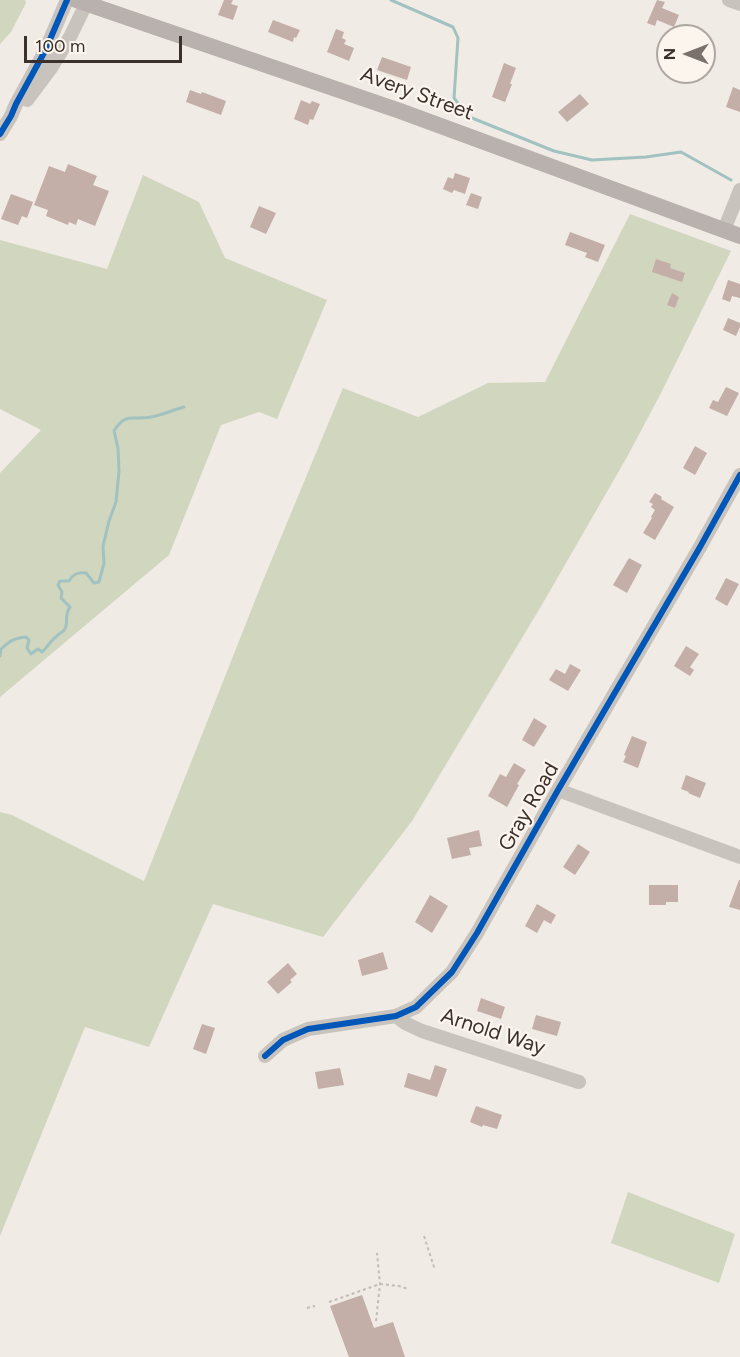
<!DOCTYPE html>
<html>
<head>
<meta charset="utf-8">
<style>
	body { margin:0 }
	#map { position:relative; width:740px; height:1357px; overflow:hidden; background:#f0ebe5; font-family:Figtree,sans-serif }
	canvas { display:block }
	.north { position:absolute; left:656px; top:24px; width:60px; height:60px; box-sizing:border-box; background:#fbf5ee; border:2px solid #aea6a0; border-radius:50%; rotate:270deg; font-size:16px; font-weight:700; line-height:24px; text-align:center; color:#3b302b }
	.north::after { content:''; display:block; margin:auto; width:21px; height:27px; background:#7a716c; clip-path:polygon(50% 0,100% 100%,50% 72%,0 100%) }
	.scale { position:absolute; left:24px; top:36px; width:158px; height:27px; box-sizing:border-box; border:3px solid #3b302b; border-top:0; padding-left:8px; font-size:18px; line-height:21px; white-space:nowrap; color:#3b302b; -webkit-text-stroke:4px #fbf5ee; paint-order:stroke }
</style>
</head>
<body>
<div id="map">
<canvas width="740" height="1357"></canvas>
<div class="north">N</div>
<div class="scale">100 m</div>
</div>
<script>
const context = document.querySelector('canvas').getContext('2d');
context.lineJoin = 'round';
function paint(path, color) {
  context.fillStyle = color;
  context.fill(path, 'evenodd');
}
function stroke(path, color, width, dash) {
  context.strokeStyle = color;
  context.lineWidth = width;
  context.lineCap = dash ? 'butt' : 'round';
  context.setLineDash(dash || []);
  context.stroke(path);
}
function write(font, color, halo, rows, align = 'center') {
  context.font = font + ' Figtree,sans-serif';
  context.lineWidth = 4.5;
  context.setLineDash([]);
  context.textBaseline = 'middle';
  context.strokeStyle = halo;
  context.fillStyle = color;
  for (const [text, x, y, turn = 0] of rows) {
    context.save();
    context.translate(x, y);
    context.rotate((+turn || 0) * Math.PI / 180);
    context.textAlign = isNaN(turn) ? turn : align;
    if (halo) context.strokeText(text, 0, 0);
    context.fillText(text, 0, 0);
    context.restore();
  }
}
paint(new Path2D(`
	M0 0H25L26 3 11 32 0 44Z
	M143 175 199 202 225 258 327 300 277 419 259 412 221 425 169 555 0 697V473L41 430 0 409V240L107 269Z
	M630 214 731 251 661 393 627 457 543 603 412 821 323 937 213 904 149 1047 85 1027 0 1236V812L12 815 144 881 262 583 343 388 418 417 488 383 545 382Z
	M628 1192 735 1234 719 1283 611 1243Z`), '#d1d6bf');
stroke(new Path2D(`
	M391 0 453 27 458 38 454 98 467 116 554 151 592 160 646 157 681 152 731 180
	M0 656 1 649C10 641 14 638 26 637L29 640 27 648 31 654 38 649 42 652C48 647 50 641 56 637 59 633 65 632 66 626 68 618 64 616 70 607L61 598 62 592 58 585 60 581H69C73 574 78 572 86 573L94 583 99 582 104 563 103 546 109 521 116 502 119 471 118 448 114 431C126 411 133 421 151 417 162 415 173 410 184 407`), '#a1c2c1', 3);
paint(new Path2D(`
	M224 0H233L231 4 238 6 233 20 218 15Z
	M657 0 665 2 662 8 679 15 674 27 657 20 655 26 647 23Z
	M273 20 300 30 296 38 294 37 293 42 268 32Z
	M336 29 344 32 342 38 346 40 344 44 354 48 349 61 327 52Z
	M382 57 411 67 407 80 377 70Z
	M504 63 516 68 510 84H512L505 102 492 97Z
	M733 87 740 90V112L726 107Z
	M190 90 201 94 202 92 226 101 221 115 186 102Z
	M580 94 589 104 567 122 558 112Z
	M301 100 310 104 312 101 320 104 313 120 310 119 308 125 294 119Z
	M68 164 97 176 93 185 109 191 95 226 78 219 76 225 69 222 68 225 46 216 48 210 34 205 49 166 65 172Z
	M455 173 470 178 465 194 454 190 452 193 443 189 448 177 453 179Z
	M471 193 482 197 478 209 466 205Z
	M11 194 33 202 27 218 22 216 18 225 1 219Z
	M259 206 276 213 266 234 250 227Z
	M570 232 605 245 598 262 585 257 587 253 565 245Z
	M656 259 671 264 670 268 685 273 682 282 652 272Z
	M728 280 740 284V298L732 296 730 302 722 299Z
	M672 293 679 297 675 308 667 305Z
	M728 318 740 323V327L736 336 723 330Z
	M726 387 739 393 727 416 709 408 713 400 718 402Z
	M695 446 707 453 695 475 683 468Z
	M655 493 662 497 661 499 674 507 655 540 643 533 652 518 651 517 655 510 651 507 653 504 649 502Z
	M629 558 642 565 627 593 613 585Z
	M726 578 739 584 727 606 715 599Z
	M686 646 699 654 690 667 694 670 690 676 674 666Z
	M570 664 581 670 568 691 549 680 556 669 565 674Z
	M534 718 547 726 534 747 522 740Z
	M632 736 647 742 638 768 623 762 626 756 624 755Z
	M514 763 526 770 517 784 519 785 507 807 488 796 500 774 506 777Z
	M686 775 706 783 700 798 688 793 689 792 681 789Z
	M479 830 482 846 469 848 471 855 452 859 447 838Z
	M578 844 590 852 575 875 563 867Z
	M739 880H740V910L729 907Z
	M649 885H678V902H666V905H649Z
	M430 895 448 906 432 933 415 922Z
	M537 904 556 915 551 924 544 920 537 933 525 926Z
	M383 952 388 969 362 976 358 960Z
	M288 963 297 974 290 980 292 982 278 994 267 982Z
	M481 998 505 1007 501 1019 477 1011Z
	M536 1015 561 1022 557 1036 532 1029Z
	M202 1024 215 1028 206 1054 193 1049Z
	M435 1065 447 1069 437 1097 404 1087 408 1073 430 1080Z
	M340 1068 344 1085 318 1089 315 1072Z
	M476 1106 502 1115 497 1129 483 1125 482 1127 470 1122Z
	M362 1295 374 1328 393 1322 405 1357H349L330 1306Z`), '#c3afa7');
stroke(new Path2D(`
	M424 1236 435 1270
	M329 1302 380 1284 399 1286 408 1289
	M307 1308 315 1306
	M376 1321 380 1284 377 1253`), '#c2bbb6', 2, [3, 3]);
stroke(new Path2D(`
	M729 0 740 4
	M27 100 51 68 70 37 88 0
	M0 134 11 116 16 104 45 51 67 0
	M724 230 740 190
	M558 790 740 857
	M396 1016 405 1023 422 1031 579 1082
	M265 1056 283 1040 308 1029 396 1016 416 1007 452 972 477 933 558 790 700 547 740 475`), '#c9c3be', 14);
stroke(new Path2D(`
	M76 0 400 111 740 236`), '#b8b1ad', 16);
stroke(new Path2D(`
	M0 134 11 116 16 104 45 51 67 0
	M265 1056 283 1040 308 1029 396 1016 416 1007 452 972 477 933 558 790 700 547 740 475`), '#0057b8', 6);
write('21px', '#3b302b', '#fbf5ee', [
	["Avery Street",417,94,20],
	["Gray Road",529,807,-60],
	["Arnold Way",493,1032,18]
]);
</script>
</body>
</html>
